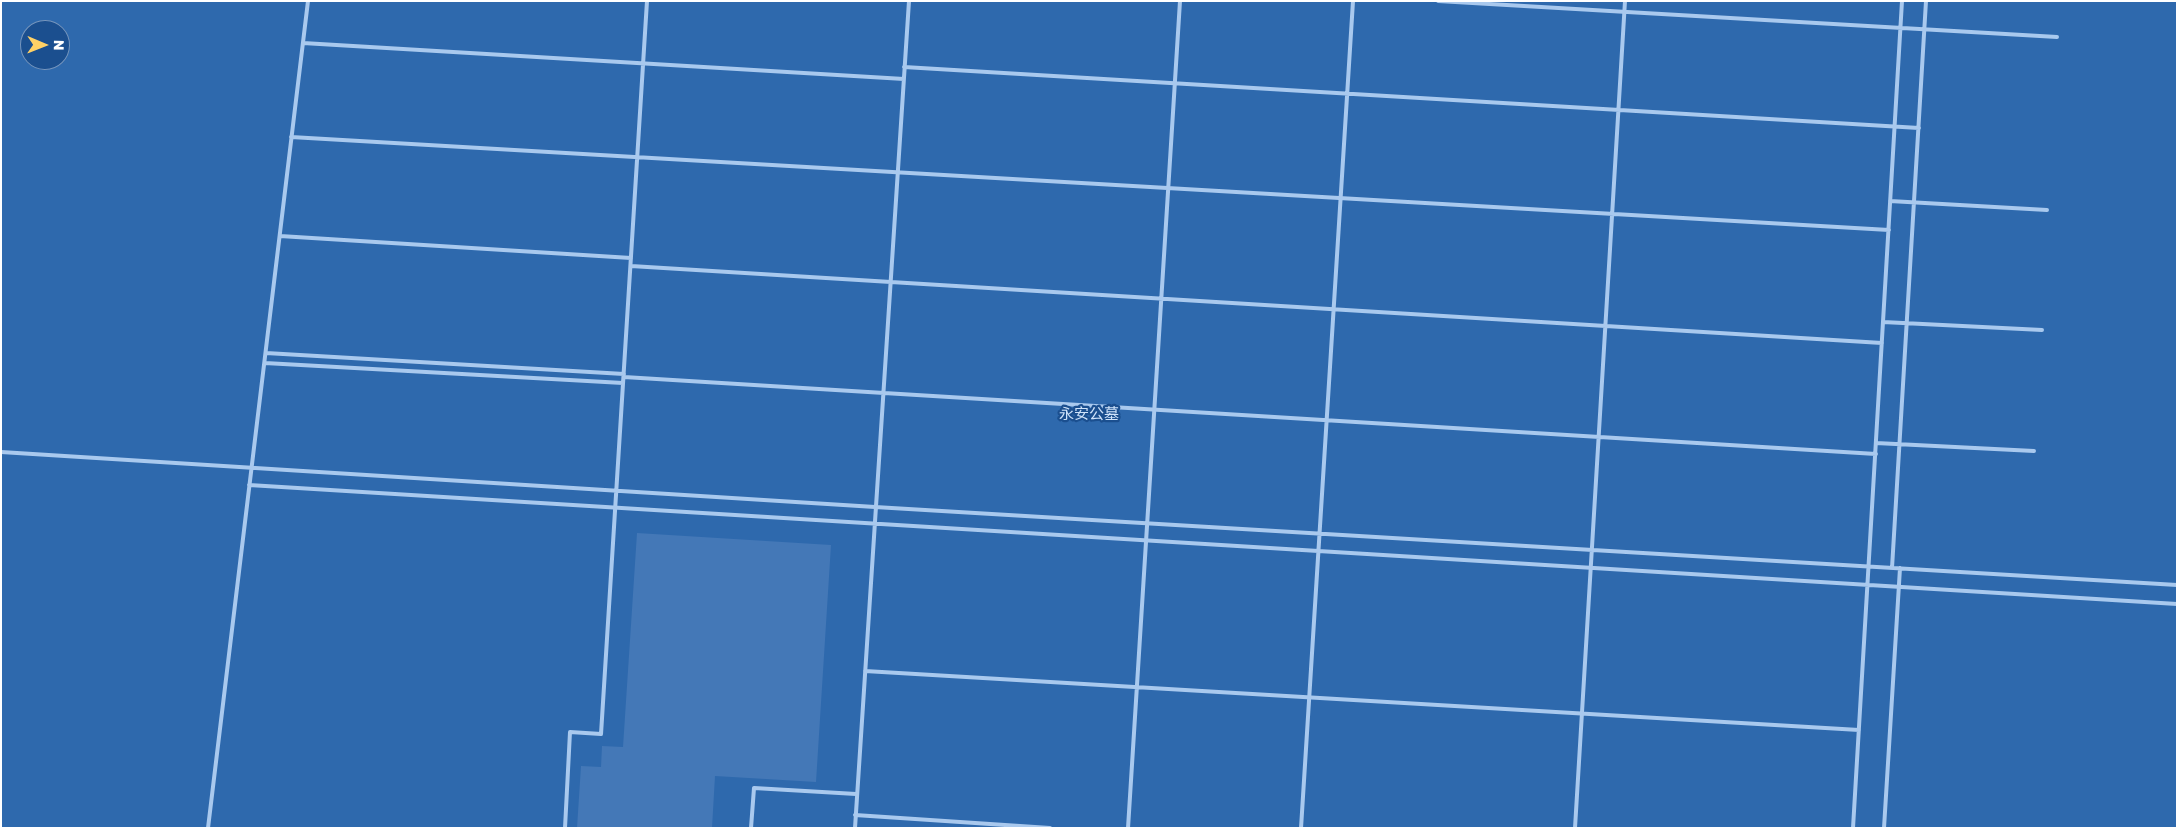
<!DOCTYPE html>
<html>
<head>
<meta charset="utf-8">
<style>
	body { margin:0 }
	#map { position:relative; width:2178px; height:829px; overflow:hidden; background:#1b4f8f; font-family:"Golos Text",sans-serif }
	canvas { display:block }
	.frame { position:absolute; inset:0; border:2px solid #fff; pointer-events:none }
	.north { position:absolute; left:20px; top:20px; width:50px; height:50px; box-sizing:border-box; background:#1b4f8f; border:1px solid #7695bc; border-radius:50%; rotate:91deg; font-size:14px; font-weight:700; line-height:20px; text-align:center; color:#fff }
	.north::after { content:''; display:block; margin:auto; width:18px; height:22px; background:#ffd166; clip-path:polygon(50% 0,100% 100%,50% 72%,0 100%) }
</style>
</head>
<body>
<div id="map">
<canvas width="2178" height="829"></canvas>
<div class="frame"></div>
<div class="north">N</div>
</div>
<script>
const context = document.querySelector('canvas').getContext('2d');
context.lineJoin = 'round';
function paint(path, color) {
  context.fillStyle = color;
  context.fill(path, 'evenodd');
}
function stroke(path, color, width, dash) {
  context.strokeStyle = color;
  context.lineWidth = width;
  context.lineCap = dash ? 'butt' : 'round';
  context.setLineDash(dash || []);
  context.stroke(path);
}
function write(font, color, halo, rows, align = 'center') {
  context.font = font + ' "Golos Text","Noto Sans SC",sans-serif';
  context.lineWidth = 4.5;
  context.setLineDash([]);
  context.textBaseline = 'middle';
  context.strokeStyle = halo;
  context.fillStyle = color;
  for (const [text, x, y, turn = 0] of rows) {
    context.save();
    context.translate(x, y);
    context.rotate((+turn || 0) * Math.PI / 180);
    context.textAlign = isNaN(turn) ? turn : align;
    if (halo) context.strokeText(text, 0, 0);
    context.fillText(text, 0, 0);
    context.restore();
  }
}
paint(new Path2D(`
	M1 1H2177V828H1ZM30 30H60V60H30Z`), '#2e69ad');
paint(new Path2D(`
	M637 533 831 545 816 782 715 776 712 828H577L581 766 601 767 602 746 623 747Z`), '#4478b7');
stroke(new Path2D(`
	M1438 1 2057 37
	M303 43 904 79
	M904 67 1919 128
	M291 137 1889 230
	M1890 201 2047 210
	M280 236 631 258
	M631 266 1882 343
	M1883 322 2042 330
	M266 353 624 374
	M265 363 623 383
	M624 377 1876 454
	M1876 443 2034 451
	M1 452 875 507 2177 585
	M249 485 2177 604
	M1892 568 1926 1
	M865 671 1859 730
	M855 815 1050 828
	M208 828 308 1
	M565 828 570 732 601 734 647 1
	M751 828 754 788 856 794
	M855 828 909 1
	M1128 828 1180 1
	M1301 828 1353 1
	M1575 828 1625 1
	M1853 828 1902 1
	M1884 828 1900 568`), '#a9c9ee', 4);
write('15px', '#cfe3fa', '#1b4f8f', [
	["永安公墓",1089,414]
]);
</script>
</body>
</html>
